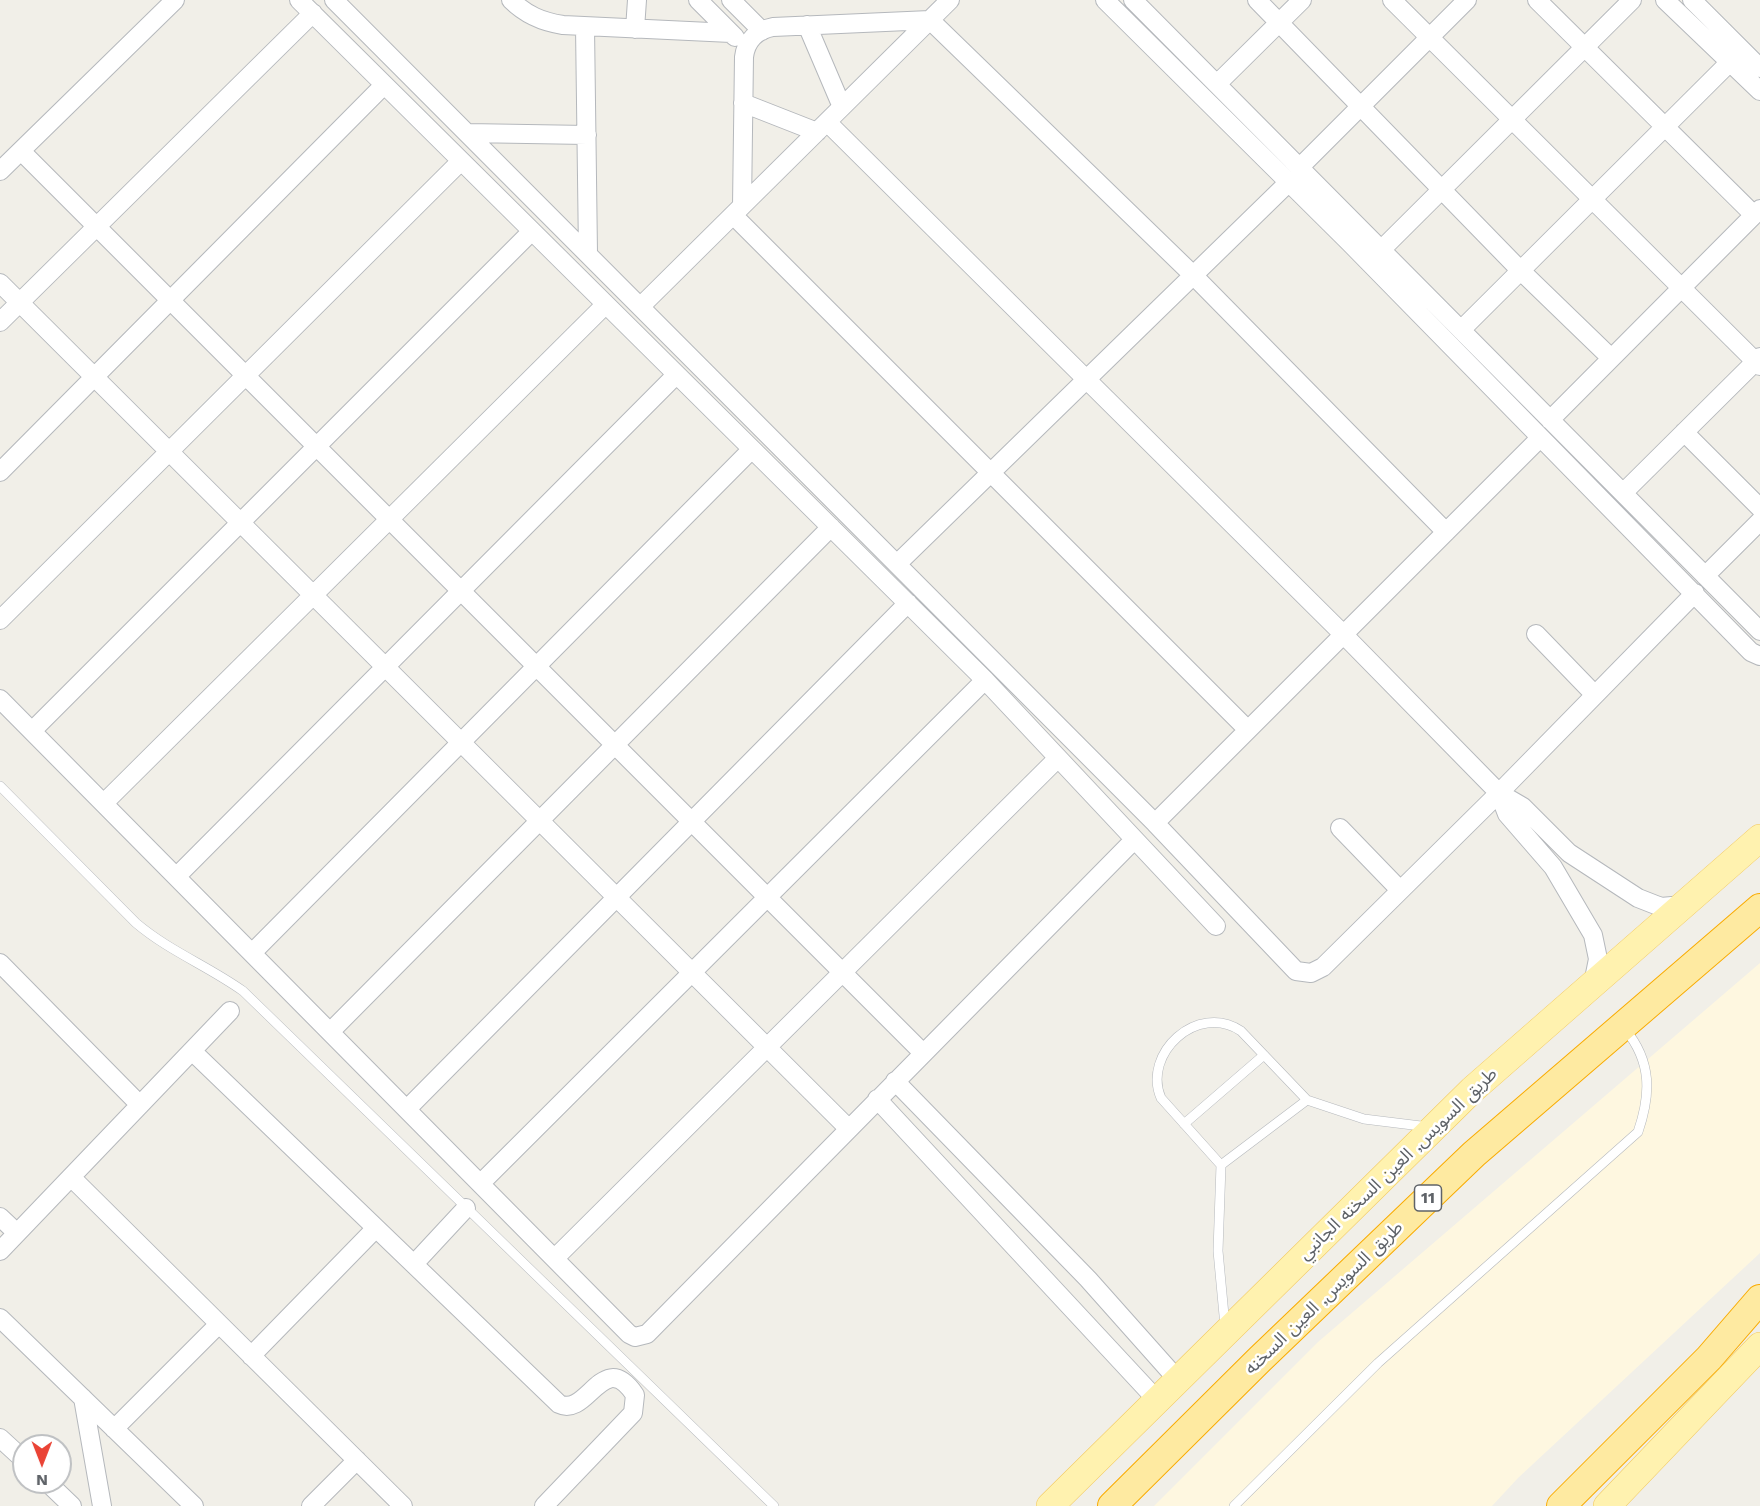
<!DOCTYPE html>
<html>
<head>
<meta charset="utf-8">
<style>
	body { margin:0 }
	#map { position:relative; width:1760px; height:1506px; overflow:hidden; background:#f1efe8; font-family:"Work Sans",sans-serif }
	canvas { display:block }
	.north { position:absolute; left:12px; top:1434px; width:60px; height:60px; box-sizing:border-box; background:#fff; border:2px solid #bfc1c3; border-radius:50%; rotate:180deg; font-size:16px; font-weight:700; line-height:24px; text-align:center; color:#5f6368 }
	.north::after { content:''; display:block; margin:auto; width:21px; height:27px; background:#ea4335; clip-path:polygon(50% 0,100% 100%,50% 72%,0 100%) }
</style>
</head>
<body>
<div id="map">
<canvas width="1760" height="1506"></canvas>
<div class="north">N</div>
</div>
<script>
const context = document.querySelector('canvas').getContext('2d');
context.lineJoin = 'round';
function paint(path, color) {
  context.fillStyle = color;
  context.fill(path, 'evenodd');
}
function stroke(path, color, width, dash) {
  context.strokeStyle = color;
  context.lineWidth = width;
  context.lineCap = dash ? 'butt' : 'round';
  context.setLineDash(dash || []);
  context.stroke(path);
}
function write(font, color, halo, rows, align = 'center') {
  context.font = font + ' "Work Sans","Noto Sans Arabic",sans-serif';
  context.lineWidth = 5;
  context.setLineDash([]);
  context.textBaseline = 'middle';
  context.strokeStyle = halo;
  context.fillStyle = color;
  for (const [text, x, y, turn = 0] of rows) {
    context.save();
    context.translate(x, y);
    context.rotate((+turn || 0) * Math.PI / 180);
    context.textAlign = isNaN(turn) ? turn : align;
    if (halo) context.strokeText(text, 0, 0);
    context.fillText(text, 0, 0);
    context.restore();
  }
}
paint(new Path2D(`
	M1760 963V1253L1518 1478 1492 1506H1154L1318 1342Z`), '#fef7e0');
const service = new Path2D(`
	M0 786 136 923C169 951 208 966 243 991L774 1506
	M1184 1124 1264 1055
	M1221 1165 1161 1098C1142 1054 1197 1002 1241 1031L1307 1100
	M1225 1326 1218 1251 1221 1165 1307 1100 1364 1119 1429 1127
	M1234 1506 1378 1363 1638 1132C1651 1094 1652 1062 1625 1029`);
const minor = new Path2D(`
	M299 0 985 680 1216 926
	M334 0 1155 823 1296 971 1311 973 1323 967 1499 793 1695 593
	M511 0C526 15 542 22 563 25L731 33
	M698 0 735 37
	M731 0 762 31
	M1105 0 1349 242 1751 652 1760 656
	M1133 0 1760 631
	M1257 0 1520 270 1611 358
	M1392 0 1760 366
	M1537 0 1754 215
	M1665 0 1760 91
	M1692 0 1760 68
	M807 25 842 107
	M585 27 588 253
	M635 29 637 0
	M1217 84 1302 0
	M743 103 817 132
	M827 122 1343 634 1499 793 1523 807 1569 853 1638 898 1661 907 1683 905
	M467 133 587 135
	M21 151 923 1053
	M1300 167 1467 0
	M0 171 175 0
	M742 206 744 57C746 41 757 30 773 27L930 20 1193 275 1446 532
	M733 215 1248 730
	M1381 250 1632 0
	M0 283 848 1128
	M641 306 950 0
	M0 322 313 13
	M1461 330 1730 62
	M1550 420 1760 209
	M1684 432 1760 508
	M0 472 384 85
	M1623 493 1760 357
	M897 564 1289 182
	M1705 576 1760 521
	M0 620 461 161
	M1536 634 1595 695
	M0 699 629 1334 635 1337 647 1334 1134 840
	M32 731 532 231
	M1499 793 1507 814 1553 867 1593 935 1598 959 1593 984
	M105 802 605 305
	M1155 823 1540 438
	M1340 828 1399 889
	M177 876 676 375
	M252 953 752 449
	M0 963 140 1105
	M330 1032 831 527
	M192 1051 559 1404C588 1418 603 1347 635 1395L633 1413 544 1506
	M895 1081 1088 1279 1177 1379
	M877 1099 1156 1399
	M407 1109 908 603
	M71 1177 403 1506
	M481 1183 985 680
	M0 1217 17 1233
	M0 1251 230 1011
	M555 1258 1057 759
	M414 1264 466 1208
	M0 1318 194 1506
	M251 1356 376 1228
	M83 1398 102 1506
	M114 1429 219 1324
	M0 1438 24 1460
	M47 1482 72 1506
	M311 1506 357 1460`);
const primary = new Path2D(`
	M1050 1506 1472 1090 1760 838
	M1607 1506 1760 1346`);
const trunk = new Path2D(`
	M1112 1506 1259 1360 1474 1154 1760 908
	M1561 1506 1709 1358 1760 1299`);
stroke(service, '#b5b8bc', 10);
stroke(minor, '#b5b8bc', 20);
stroke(primary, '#f2c960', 28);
stroke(trunk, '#f9ab00', 30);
stroke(service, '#fff', 9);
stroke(minor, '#fff', 18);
stroke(primary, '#fff2af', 27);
stroke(trunk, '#feeaa1', 28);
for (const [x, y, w] of [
	[1428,1198,27]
]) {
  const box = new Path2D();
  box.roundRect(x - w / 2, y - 13, w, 26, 4.5);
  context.fillStyle = '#fff';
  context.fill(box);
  stroke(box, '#5f6368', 1.5);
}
write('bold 16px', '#5f6368', null, [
	["11",1428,1198]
]);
write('18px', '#5f6368', '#fff', [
	["طريق السويس, العين السخنه الجانبي",1398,1164,-44],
	["طريق السويس, العين السخنه",1324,1298,-44]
]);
</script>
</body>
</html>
